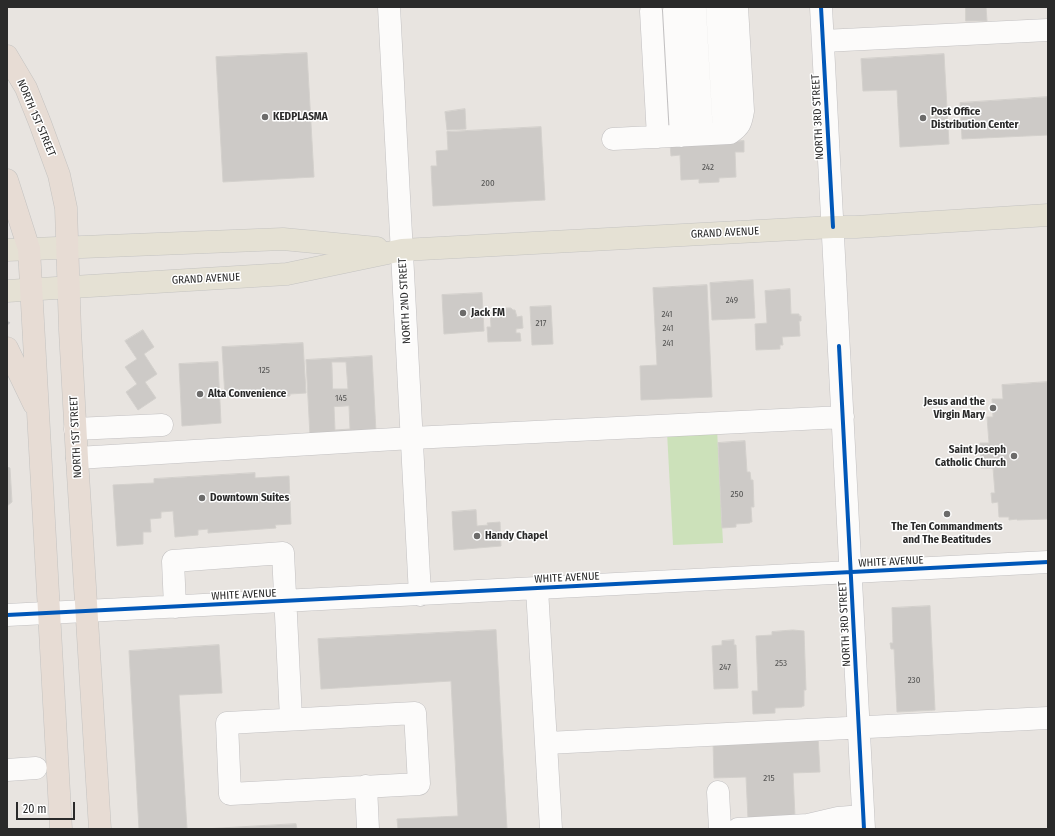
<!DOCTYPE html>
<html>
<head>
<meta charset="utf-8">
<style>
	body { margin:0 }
	#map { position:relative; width:1055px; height:836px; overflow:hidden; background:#e8e4e0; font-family:"Fira Sans Condensed",sans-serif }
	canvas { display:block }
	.frame { position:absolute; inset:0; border:8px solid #2a2a2a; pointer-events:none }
	.scale { position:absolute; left:16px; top:802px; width:59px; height:18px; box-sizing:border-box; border:2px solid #2a2a2a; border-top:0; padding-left:5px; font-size:12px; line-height:14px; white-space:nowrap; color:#2a2a2a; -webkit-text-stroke:3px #fff; paint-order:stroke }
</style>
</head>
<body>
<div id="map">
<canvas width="1055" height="836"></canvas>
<div class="frame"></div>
<div class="scale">20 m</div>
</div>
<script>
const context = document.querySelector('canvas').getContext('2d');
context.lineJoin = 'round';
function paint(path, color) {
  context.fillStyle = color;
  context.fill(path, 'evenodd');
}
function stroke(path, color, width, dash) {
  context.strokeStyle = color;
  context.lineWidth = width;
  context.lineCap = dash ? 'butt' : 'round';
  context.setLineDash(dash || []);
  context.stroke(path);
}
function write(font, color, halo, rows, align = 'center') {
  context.font = font + ' "Fira Sans Condensed",sans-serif';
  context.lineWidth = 3;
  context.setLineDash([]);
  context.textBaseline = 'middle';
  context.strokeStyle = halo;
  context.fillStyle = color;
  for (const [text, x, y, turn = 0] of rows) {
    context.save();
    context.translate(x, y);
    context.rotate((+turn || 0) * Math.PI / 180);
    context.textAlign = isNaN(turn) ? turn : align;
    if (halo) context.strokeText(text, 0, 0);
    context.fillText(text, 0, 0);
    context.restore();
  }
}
paint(new Path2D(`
	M717 429 723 543 673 545 667 432Z`), '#cce1ba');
const building = new Path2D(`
	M966 7H986L987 21H966Z
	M307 53 314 177 223 182 216 57Z
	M944 54 949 144 900 147 897 90 863 91 861 59Z
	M1048 97V135L962 139 960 103Z
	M465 109 466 129 447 130 445 112Z
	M541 127 545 200 433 206 431 166H437L436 151 448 150 447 132Z
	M744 141V152H735L736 177 719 178V182L699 183V179L681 180 680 155 671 156 670 144Z
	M753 280 755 318 712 320 710 283Z
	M707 285 712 397 641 400 640 366 657 365 653 288Z
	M790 289 791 314H799V316H801V321H799L800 336 782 337 783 345H780V349L756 350 755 324 767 323 765 291Z
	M482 293 484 331 444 334 442 295Z
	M551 306 553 344 532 345 530 307Z
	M504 308H511L513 310H515L517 317 522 316 523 328 516 329V333H520L521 341 488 342 487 327H491L490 312 503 311Z
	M143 330 154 347 144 354 157 374 145 382 156 398 138 410 126 392 137 384 125 367 137 359 125 341Z
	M303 343 306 393 290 394V396L256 398V396L225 397 222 347Z
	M372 356 376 432 310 436 306 360ZM332 362H346L348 389H333ZM349 406 350 429 335 430 334 407Z
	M218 362 221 423 182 426 179 364Z
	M1048 382V519L1017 520V519L1009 520V517H999L998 502 992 503 991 493H995L993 468H981L980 443H989L987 417H993L992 399H1003L1002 385Z
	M745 441 747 472H750L751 480H753L754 507H751L752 522H750V523L736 524V527L722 528 718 443Z
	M7 467 10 468 12 502 7 506Z
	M255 473V478L289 476 291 524 275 525 276 528 208 533V529L198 530V535L175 537 173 511 161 512V518L150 519 151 532H143V544L117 546 113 485 154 483V479Z
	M476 510 477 526 488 525 487 523 500 522 501 546 454 550 452 512Z
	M930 606 935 710 897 712 894 649H891L890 643H893L892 608Z
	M496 630 507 829H398L397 819 458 816 451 681 321 689 318 639Z
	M793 630 804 631 806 690H804V706H802V707L775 708V713L753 714 752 691H758L756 636 772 635V632Z
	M734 640V645H736L738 688 714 689 712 646 722 645V641Z
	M219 645 222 693 179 695 187 829H139L129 651Z
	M818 736 820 772 793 773 795 817 748 819 746 777 714 778 713 741Z
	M296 824 297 829H204Z`);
paint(building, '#cdcac7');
stroke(building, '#d3d0cc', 1);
const minor = new Path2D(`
	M389 7 420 595
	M717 7 724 133
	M821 7 864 829
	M695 9 702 134
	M674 10 681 136
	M651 11 658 137
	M823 41 1048 30
	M613 139 730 133C740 126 741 123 743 111L737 7
	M75 429 162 425
	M77 458 412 438 843 417
	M537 589 551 829
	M175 607 173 561 283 553 291 719
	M7 615 1048 562
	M415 713 419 784 230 794 227 723Z
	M547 743 1048 718
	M7 770 36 768
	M366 786 368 829
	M718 792 720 829
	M738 829 808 825 838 818 863 816`);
const major = new Path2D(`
	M7 250 283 239 377 248
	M7 291 287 274 402 250 833 227H856L1048 215`);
const highway = new Path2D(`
	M7 56 26 88 40 123 59 175 66 208 70 330 77 458 100 829
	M7 180 29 249 61 829
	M7 348 34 404`);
stroke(minor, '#c2c0c1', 23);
stroke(major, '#c4c3c1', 23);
stroke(highway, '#c4c3c1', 23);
stroke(new Path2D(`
	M7 322 10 324`), '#c6c6c5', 2.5, [3, 2]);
stroke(minor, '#fcfbfa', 22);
stroke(major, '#e5e1d4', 22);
stroke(highway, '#e7dcd4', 22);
stroke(new Path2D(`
	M821 7 833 227
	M839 346 864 829
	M7 615 1048 562`), '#0057b8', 4);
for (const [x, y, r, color] of [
	[265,117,4,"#6c6b6a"],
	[923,118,4,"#6c6b6a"],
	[463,313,4,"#6c6b6a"],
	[200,394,4,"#6c6b6a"],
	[993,408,4,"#6c6b6a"],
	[1014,456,4,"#6c6b6a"],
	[202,498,4,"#6c6b6a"],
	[947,514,4,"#6c6b6a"],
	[477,536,4,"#6c6b6a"]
]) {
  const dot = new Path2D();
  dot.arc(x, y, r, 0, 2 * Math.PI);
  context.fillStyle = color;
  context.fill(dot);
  stroke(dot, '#fff', 1.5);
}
write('9px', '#545453', null, [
	["242",708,167],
	["200",488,183],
	["249",732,300],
	["241",667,314],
	["217",541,323],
	["241",668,328],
	["241",668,343],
	["125",264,370],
	["145",341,398],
	["250",737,494],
	["253",781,663],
	["247",725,667],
	["230",914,680],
	["215",769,778]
]);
write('bold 11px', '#2a2a2a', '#fff', [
	["Post Office",931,112],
	["Distribution Center",931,125],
	["KEDPLASMA",273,117],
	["Jack FM",471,313],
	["Alta Convenience",208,394],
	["Jesus and the",985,402,"right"],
	["Virgin Mary",985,415,"right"],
	["Saint Joseph",1006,450,"right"],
	["Catholic Church",1006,463,"right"],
	["Downtown Suites",210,498],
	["The Ten Commandments",947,527,"center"],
	["and The Beatitudes",947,540,"center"],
	["Handy Chapel",485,536]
], 'left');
write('11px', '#2a2a2a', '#fff', [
	["NORTH 3RD STREET",818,117,-93],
	["NORTH 1ST STREET",36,118,67],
	["GRAND AVENUE",725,233,-3],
	["GRAND AVENUE",206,279,-3],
	["NORTH 2ND STREET",405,301,-93],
	["NORTH 1ST STREET",76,437,-93],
	["WHITE AVENUE",891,562,-3],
	["WHITE AVENUE",567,578,-3],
	["WHITE AVENUE",244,595,-3],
	["NORTH 3RD STREET",845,624,-93]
]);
</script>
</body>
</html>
